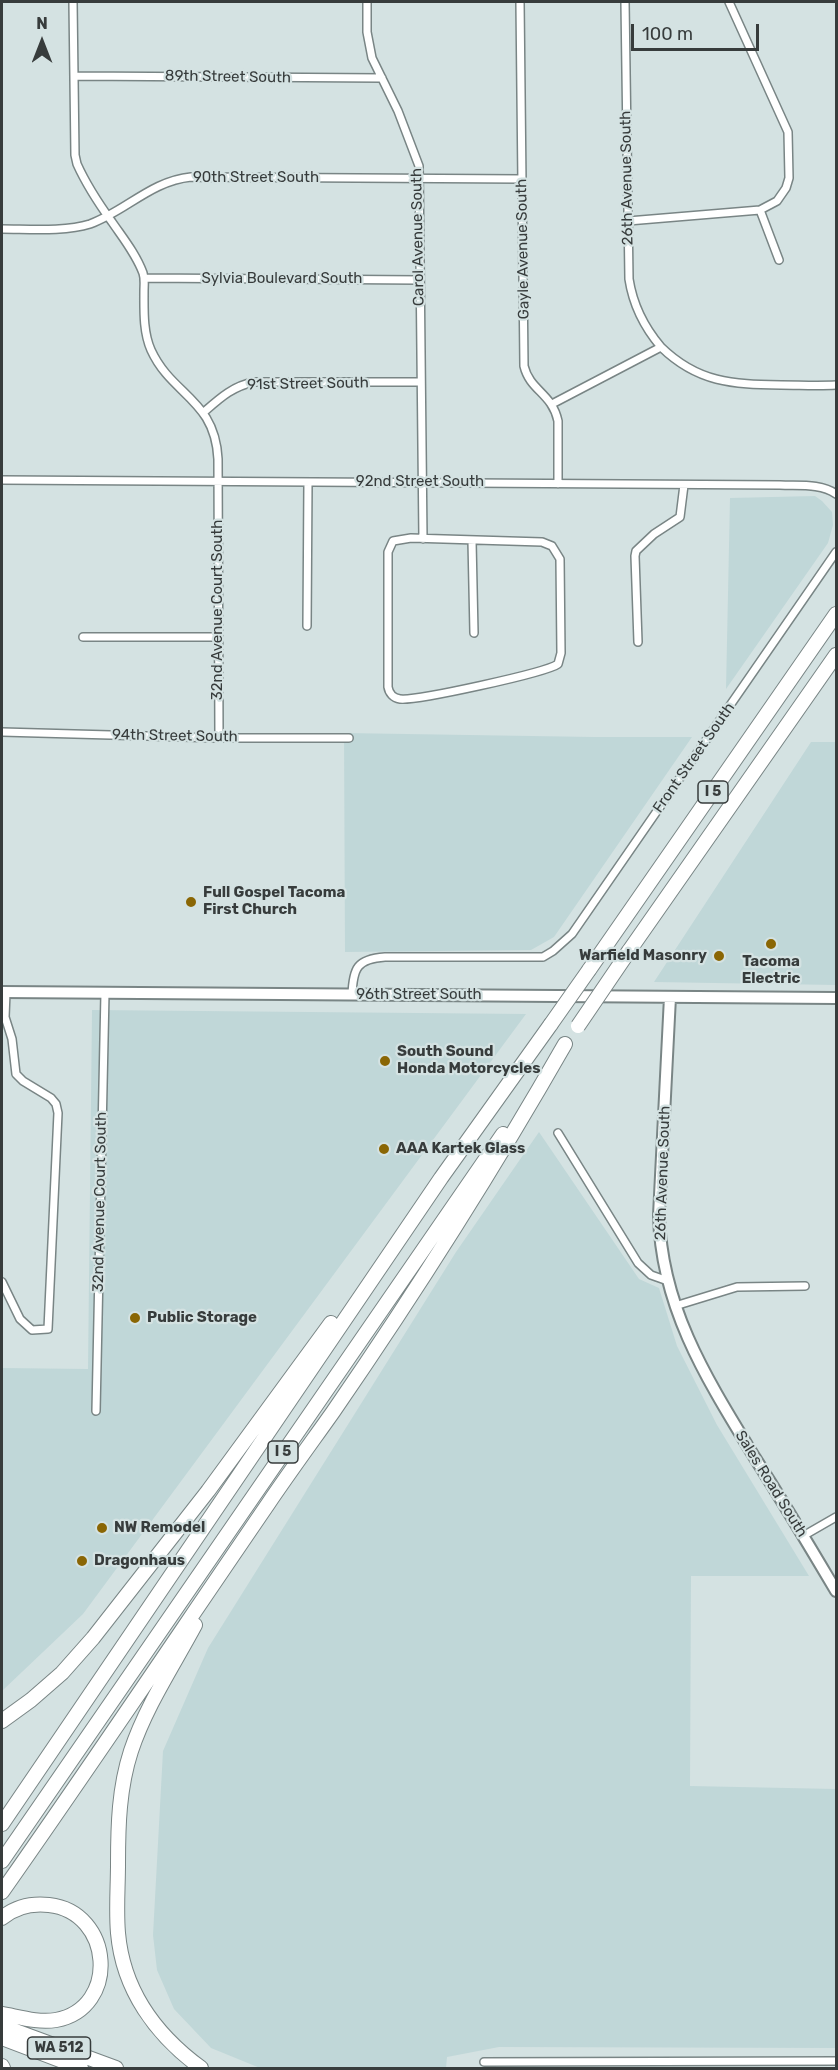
<!DOCTYPE html>
<html>
<head>
<meta charset="utf-8">
<style>
	body { margin:0 }
	#map { position:relative; width:838px; height:2070px; overflow:hidden; background:#d4e2e2; font-family:Rubik,sans-serif }
	canvas { display:block }
	.frame { position:absolute; inset:0; border:3px solid #373c3c; pointer-events:none }
	.north { position:absolute; left:12px; top:12px; width:60px; height:60px; -webkit-text-stroke:4px #d4e2e2; paint-order:stroke; rotate:0deg; font-size:16px; font-weight:700; line-height:24px; text-align:center; color:#373c3c }
	.north::after { content:''; display:block; margin:auto; width:21px; height:27px; background:#373c3c; clip-path:polygon(50% 0,100% 100%,50% 72%,0 100%) }
	.scale { position:absolute; left:631px; top:24px; width:128px; height:27px; box-sizing:border-box; border:3px solid #373c3c; border-top:0; padding-left:8px; font-size:18px; line-height:21px; white-space:nowrap; color:#373c3c; -webkit-text-stroke:4px #d4e2e2; paint-order:stroke }
</style>
</head>
<body>
<div id="map">
<canvas width="838" height="2070"></canvas>
<div class="frame"></div>
<div class="north">N</div>
<div class="scale">100 m</div>
</div>
<script>
const context = document.querySelector('canvas').getContext('2d');
context.lineJoin = 'round';
function paint(path, color) {
  context.fillStyle = color;
  context.fill(path, 'evenodd');
}
function stroke(path, color, width, dash) {
  context.strokeStyle = color;
  context.lineWidth = width;
  context.lineCap = dash ? 'butt' : 'round';
  context.setLineDash(dash || []);
  context.stroke(path);
}
function write(font, color, halo, rows, align = 'center') {
  context.font = font + ' Rubik,sans-serif';
  context.lineWidth = 4.5;
  context.setLineDash([]);
  context.textBaseline = 'middle';
  context.strokeStyle = halo;
  context.fillStyle = color;
  for (const [text, x, y, turn = 0] of rows) {
    context.save();
    context.translate(x, y);
    context.rotate((+turn || 0) * Math.PI / 180);
    context.textAlign = isNaN(turn) ? turn : align;
    if (halo) context.strokeText(text, 0, 0);
    context.fillText(text, 0, 0);
    context.restore();
  }
}
paint(new Path2D(`
	M815 496 822 501 832 512 833 525 828 543 726 689 730 498Z
	M344 733 594 737H692L554 937 531 950 345 952Z
	M811 742H836V985L654 982Z
	M92 1010 526 1014 83 1614 2 1691V1368L88 1369Z
	M539 1132 639 1279 659 1288 677 1346 717 1425 809 1576H691L690 1786 836 1789V2048L499 2047 447 2057 446 2068H260L211 2048 174 2009 157 1970 153 1935 163 1751 208 1648 456 1252Z`), '#c0d7d8');
const street = new Path2D(`
	M73 2 75 155 77 164C86 184 99 204 112 222 123 238 136 254 143 273 145 279 144 285 144 291 144 310 143 332 151 350 172 396 215 399 218 459L219 738
	M367 2V32L372 58 398 111 419 166 423 539
	M520 2 524 366C530 391 552 393 558 421V484
	M625 2 629 279C633 305 644 327 661 347
	M74 76 382 78
	M760 210 779 260
	M628 221 760 210 777 201 786 188 789 178 788 132 729 2
	M2 229C28 229 65 232 90 224 126 211 151 181 191 177L522 179
	M144 278 420 280
	M552 404 661 347C698 383 732 384 781 385 799 385 818 386 836 385
	M204 412C220 398 233 386 254 382H421
	M2 480 780 485C798 486 821 483 836 494
	M411 538 542 542 552 546 560 559 561 653 558 664C545 673 416 701 400 699 393 698 389 693 388 687V552L393 541Z
	M472 541 474 633
	M307 626 308 482
	M83 637H218
	M638 642 635 556 636 551 654 534 680 517 684 485
	M2 732 219 738H349
	M352 995C353 968 357 959 385 957H543L553 951 572 934 836 552
	M558 1133 638 1263 651 1275 668 1281
	M2 1282 20 1319 32 1330 48 1329 58 1113 56 1104 51 1098 23 1081 16 1074 12 1039 5 1017 6 992
	M675 1306 737 1287 805 1286
	M96 1411 105 993
	M803 1536 836 1517
	M484 2062 836 2061`);
const secondary = new Path2D(`
	M2 992 836 998
	M670 997 659 1215C661 1308 708 1381 755 1458 783 1502 810 1547 836 1591`);
const highway = new Path2D(`
	M629 951 836 655
	M589 970 836 614
	M195 1625C173 1666 146 1706 131 1751 119 1788 118 1825 118 1864 118 1887 116 1910 118 1933 123 1990 156 2035 201 2068
	M2 1721 31 1700 62 1673 93 1638 208 1491 331 1323
	M2 1824 441 1178 551 1024
	M2 1861 503 1134
	M2 1892C92 1764 179 1634 268 1504 289 1473 311 1443 333 1412 415 1293 493 1170 565 1044
	M2 1918C15 1907 31 1903 49 1905 113 1912 120 2008 56 2020 38 2023 19 2017 2 2014
	M2 2026 116 2068
	M2 2038 81 2068
	M2 2066 3 2068`);
stroke(street, '#798585', 10);
stroke(secondary, '#798585', 14);
stroke(highway, '#798585', 16);
stroke(street, '#fff', 7);
stroke(secondary, '#fff', 10);
stroke(highway, '#fff', 14);
const highwayBridge = new Path2D(`
	M551 1024 589 970
	M578 1026 629 951`);
stroke(highwayBridge, '#798585', 16, []);
stroke(highwayBridge, '#fff', 14);
for (const [x, y, r, color] of [
	[191,902,6,"#8a6604"],
	[771,944,6,"#8a6604"],
	[719,956,6,"#8a6604"],
	[385,1061,6,"#8a6604"],
	[384,1149,6,"#8a6604"],
	[135,1318,6,"#8a6604"],
	[102,1528,6,"#8a6604"],
	[82,1561,6,"#8a6604"]
]) {
  const dot = new Path2D();
  dot.arc(x, y, r, 0, 2 * Math.PI);
  context.fillStyle = color;
  context.fill(dot);
  stroke(dot, '#d4e2e2', 2);
}
for (const [x, y, w] of [
	[713,792,30],
	[283,1452,30],
	[59,2048,63]
]) {
  const box = new Path2D();
  box.roundRect(x - w / 2, y - 11, w, 22, 4.5);
  context.fillStyle = '#d4e2e2';
  context.fill(box);
  stroke(box, '#373c3c', 1.5);
}
write('bold 14px', '#373c3c', null, [
	["I 5",713,792],
	["I 5",283,1452],
	["WA 512",59,2048]
]);
write('15px', '#373c3c', '#d4e2e2', [
	["89th Street South",228,77,1],
	["90th Street South",256,178],
	["26th Avenue South",627,178,-91],
	["Carol Avenue South",418,237,-91],
	["Gayle Avenue South",523,249,-91],
	["Sylvia Boulevard South",282,279],
	["91st Street South",308,384,-1],
	["92nd Street South",420,482],
	["32nd Avenue Court South",218,610,-90],
	["94th Street South",175,736,1],
	["Front Street South",694,758,-55],
	["96th Street South",419,995],
	["26th Avenue South",663,1173,-88],
	["32nd Avenue Court South",100,1202,-89],
	["Sales Road South",771,1484,58]
]);
write('bold 15px', '#373c3c', '#d4e2e2', [
	["Full Gospel Tacoma",203,893],
	["First Church",203,910],
	["Warfield Masonry",707,956,"right"],
	["Tacoma",771,962,"center"],
	["Electric",771,979,"center"],
	["South Sound",397,1052],
	["Honda Motorcycles",397,1069],
	["AAA Kartek Glass",396,1149],
	["Public Storage",147,1318],
	["NW Remodel",114,1528],
	["Dragonhaus",94,1561]
], 'left');
</script>
</body>
</html>
